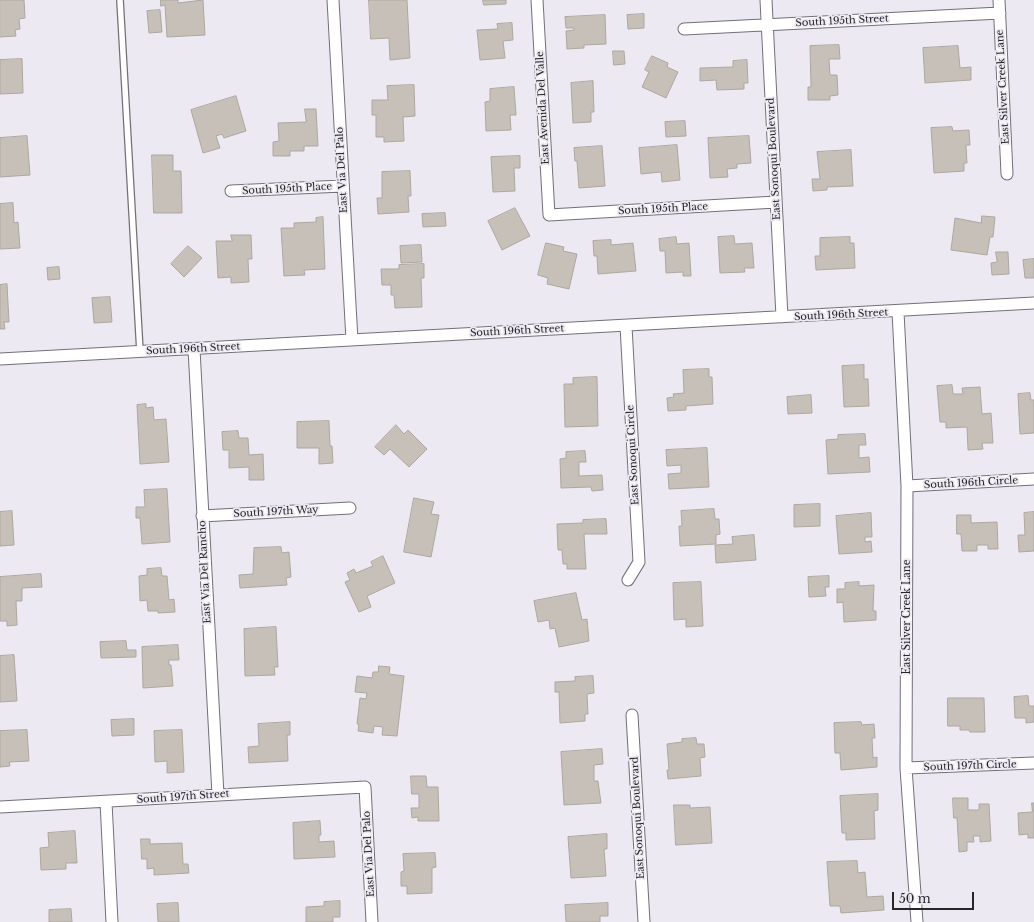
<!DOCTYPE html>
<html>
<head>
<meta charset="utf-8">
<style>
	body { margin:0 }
	#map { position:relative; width:1034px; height:922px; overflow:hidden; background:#ede9f2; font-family:"Libre Baskerville",serif }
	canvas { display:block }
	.scale { position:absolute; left:892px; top:892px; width:82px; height:18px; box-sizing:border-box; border:2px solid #272528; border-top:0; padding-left:5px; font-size:12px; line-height:14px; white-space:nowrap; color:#272528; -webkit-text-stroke:3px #ede9f2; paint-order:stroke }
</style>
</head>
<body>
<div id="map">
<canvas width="1034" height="922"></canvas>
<div class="scale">50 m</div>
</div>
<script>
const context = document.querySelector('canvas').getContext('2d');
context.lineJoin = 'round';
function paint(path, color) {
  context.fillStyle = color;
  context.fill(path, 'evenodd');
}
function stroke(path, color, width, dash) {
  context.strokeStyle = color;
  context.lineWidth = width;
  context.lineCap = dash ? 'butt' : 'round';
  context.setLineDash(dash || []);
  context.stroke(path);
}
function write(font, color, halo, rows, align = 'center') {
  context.font = font + ' "Libre Baskerville",serif';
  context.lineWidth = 3.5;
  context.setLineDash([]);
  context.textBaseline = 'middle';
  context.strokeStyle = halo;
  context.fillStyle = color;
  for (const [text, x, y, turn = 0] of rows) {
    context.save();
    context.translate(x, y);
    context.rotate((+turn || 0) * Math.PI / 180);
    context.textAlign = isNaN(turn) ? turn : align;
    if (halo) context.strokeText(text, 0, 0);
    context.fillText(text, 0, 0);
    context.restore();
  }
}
const building = new Path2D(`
	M0 0H24L25 18 19 19 20 29 15 30 16 36 0 37Z
	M161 0H178V3L203 0 205 35 167 37 165 5 161 6Z
	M369 0H407L410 58 390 60 389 38 371 39Z
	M483 0H506V4L484 5Z
	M160 10 162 32 149 33 147 11Z
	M644 14V28L628 29 627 15Z
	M605 15 606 44 584 45V48L567 49 566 31 574 30V28H566L565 17Z
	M512 23 513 40 503 41 505 58 480 60 477 30 498 29 497 24Z
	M839 45 840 59H829L830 75H837L838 95 830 96V100H808V87H811L810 46Z
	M958 46 960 68 971 67V80L925 83 923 48Z
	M613 51H624L625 64 614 65Z
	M652 56 668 63 667 67 678 72 666 98 642 87 649 72 645 70Z
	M22 59 23 93 0 94V60Z
	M747 60 748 83H744V89L717 90 716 80 700 81V68L733 67V61Z
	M593 81 594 112H591V122L573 123 571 83Z
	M414 85 415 116 403 117 404 141 384 142V137H376V115H372V100H388L387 86Z
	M514 87 516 115H510L511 130 486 131 485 102 490 101V89Z
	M236 96 246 131 224 138 222 134 216 136 220 148 203 153 191 110Z
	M305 109H316L318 146H304V151H290V156H273V142L279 141 278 123 306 122Z
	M685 121 686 136 666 137 665 122Z
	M952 127 953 131 969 130 970 145H966L967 163H964V171L934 173 931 128Z
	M27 136 30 175 0 177V138Z
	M749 136 751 163 737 164V168L727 169 728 177 710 178 708 138Z
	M677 145 680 180 662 182 661 172 641 174 639 148Z
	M602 146 605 186 579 188 577 161H575L574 148Z
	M851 150 853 186 827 187V190L813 191 812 179H820L817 152Z
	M152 155H173V171H181L182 213H154Z
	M520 156V168H514L515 191 493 192 491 157Z
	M410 171 411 196H408L409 212 378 214 377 198H382V172Z
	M13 203 14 223 18 222 20 248 0 249V204Z
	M515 208 530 236 502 250 488 221Z
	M445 213 446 226 423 227 422 214Z
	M982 216 995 217 993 237H990L987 255 951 250 955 218 981 223Z
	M323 217 325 269 304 270 305 275 284 276 281 228H294V223L316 222V218Z
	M231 235H251L252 259H248L249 282 231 283V277L218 278 216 241H232Z
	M734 236 735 244 752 243 754 268H744L745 272 720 273 718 237Z
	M676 237 677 244 689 243 691 276H683V272L666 273 665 251H660L659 239Z
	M850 237V243H854L855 268 816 270 815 256H820V238Z
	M611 240V245L633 243 636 271 598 274 597 256H594L593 241Z
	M546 243 564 247 563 251 577 254 569 289 547 284 548 278 538 275Z
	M421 245 422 262 401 263 400 246Z
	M188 246 202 258 184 277 171 264Z
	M996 252H1008L1009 274 992 275 991 263 997 262Z
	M1034 259V278H1025L1023 260Z
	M424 264V278H421L422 307 395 308 394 295H391V285H382L381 269H399V265Z
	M59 267 60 279 48 280 47 268Z
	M7 284 9 322H4L5 329H0V285Z
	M110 297 112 322 94 323 92 298Z
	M864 365V379H868L869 406 844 407 842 366Z
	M709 369V377H712L713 404 686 406V410L668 411 667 398 674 397 673 394 684 393 683 370Z
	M597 377 598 426 565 427 564 384H573V378Z
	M952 385 953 394H963L962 388 980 387 982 414 991 413 993 443H982L983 449 968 450 967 427 946 428V422H940L937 386Z
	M1030 393 1031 400H1034V433L1020 434 1018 394Z
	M811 395 812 413 788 414 787 397Z
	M146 404V408L153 407 154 420 166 419 169 462 140 464 137 405Z
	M329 421 330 446H332L333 463 319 464V448H297V422Z
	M396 425 404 434 408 430 427 449 409 467 390 449 384 455 375 447Z
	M238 431 239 438H248L249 455 263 454 264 480H249V467L229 468V450H223L222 432Z
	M865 434 866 445H859V458L869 457 870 472 828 474 826 440 838 439V435Z
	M707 448 709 487 669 489 668 474 681 473V465L667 466 666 450Z
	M585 451 586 462H579V476L602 475 603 490 592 491 591 487 561 488 560 459 566 458V452Z
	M167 489 170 542 142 544 140 518H136V507H145L144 490Z
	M414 498 434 502 431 514 439 515 431 557 404 552Z
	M820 504V526L794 527V505Z
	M714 509 715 519H719L720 534 716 535V544L680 546 679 526H682L681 511Z
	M12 511 14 545 0 546V512Z
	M1034 512V551L1019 552 1018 535H1025L1024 513Z
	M871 513 872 537H865V542L871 541 872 552 839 554 836 516Z
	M957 515H971V523L997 522 998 549H988V545H977V551H962L961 534H957Z
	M606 519 607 534H584L586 569H567V564H563L562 550H558L557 524 583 523V520Z
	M754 535 756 560 716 563 715 545 733 544 732 537Z
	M281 547 282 553 289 552 291 577 286 578 287 585 240 588 239 575 253 574 254 548Z
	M383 556 395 583 367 596 371 607 359 612 345 582 350 580 347 573 354 569 356 573 373 566 371 562Z
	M161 568 162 576H167L169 600 174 599 175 612 158 613V611H148L147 600 140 601 139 576 147 575V569Z
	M41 574 42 587 22 588V601H16L17 625 7 626V621H0V577Z
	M829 576V587H825L826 596 809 597 808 577Z
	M701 582 703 626 686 627V619L674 620 673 583Z
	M859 582V586L874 585 873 611H876V620L844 622 843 602 837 603V589H845V583Z
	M576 593 582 620 587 619 589 641 559 647 555 628 550 629 549 620 538 622 534 601Z
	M276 627 278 667H274L275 675 245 676 244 629Z
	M126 641 127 650H136V657L101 658 100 642Z
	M178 645 179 660H169V665H171L173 686 143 688 142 647Z
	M14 655 17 701 0 702V656Z
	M379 666 390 667 389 674 404 676 397 736 382 735 383 727 374 726 373 733 358 731 359 724H357L360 698 366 699 367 693 355 692 357 676 372 678 373 672H378Z
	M593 676 594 693 587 694 588 714H585V721L560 723 559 692H555V682L575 681V677Z
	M1028 696 1029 706H1034V722L1026 723V718H1015L1014 697Z
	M948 698H984L985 732H970L969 730H960V726H948Z
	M134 719V735L112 736 111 720Z
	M290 722V735H287L288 761 249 763 248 747 259 746 258 724Z
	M861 722 862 725 874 724 875 738H872L873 758 877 757V767L841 770 840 753H835L834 723Z
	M27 730 29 761 9 762 10 766 0 767V731Z
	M182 730 184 772 167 773V761L155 762 154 731Z
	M696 738 697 744H704L705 757 700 758 701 776 668 779 667 770H669L667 744 682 742V739Z
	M602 749 603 764 594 765V781H598L601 803 564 805 561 752Z
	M411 776H426L427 787H438L439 821H418V817L412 818 411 808H419V794H412Z
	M878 794V810L874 811 875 839 846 840V833H842L840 796Z
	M953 798H968V810H979V804H989L991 841 980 842V836H973L974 842H967V851L959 852 957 818H954Z
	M1032 803H1034V838H1028V834L1019 835 1018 813 1032 812Z
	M674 805H690V808L710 807 712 843 676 845Z
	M320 821 321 835H319V842L334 841 335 857 294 859 293 823Z
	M75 831 77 863H66V869L41 870 40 848 49 847 48 833Z
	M607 834V849H604L606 876 571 878 568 837Z
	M141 839H150V844L182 843 183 864H188L189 873 154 875V868L147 869V859H142Z
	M435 853 436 867 432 868V893L407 894V886H401V872L404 871 403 854Z
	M857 861 858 873 865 872 867 897 883 896 884 910 841 913 840 906H830L827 862Z
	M340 901V917H333V922H306V907L324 906V902Z
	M178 903 179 922H158L157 904Z
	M608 903V916H600V922H566L565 905Z
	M71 909 72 922H49V910Z`);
paint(building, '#c6c0b9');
stroke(building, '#ada7a0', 1);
const lane = new Path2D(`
	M120 0 140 352`);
const street = new Path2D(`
	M333 0 352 340
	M537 0 549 215 776 202
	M766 0 782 317
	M999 0 1007 174
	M684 29 1000 13
	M231 191 343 186
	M898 312 907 486 906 768 917 922
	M626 326 639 562 628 580
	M194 349 218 795
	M0 359 1034 303
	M907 486 1034 479
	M202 516 350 508
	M632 715 644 922
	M906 768 1034 763
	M106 802 112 922
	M0 807 365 787 372 922`);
stroke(lane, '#726f76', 8);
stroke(street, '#726f76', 13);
stroke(lane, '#fff', 5.5);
stroke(street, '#fff', 11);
write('10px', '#272528', '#ede9f2', [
	["South 195th Street",842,21,-3],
	["East Silver Creek Lane",1003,87,-93],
	["East Avenida Del Valle",543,108,-93],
	["East Sonoqui Boulevard",774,159,-93],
	["East Via Del Palo",342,170,-93],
	["South 195th Place",287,189,-3],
	["South 195th Place",663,209,-3],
	["South 196th Street",841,315,-3],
	["South 196th Street",517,331,-3],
	["South 196th Street",193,349,-3],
	["East Sonoqui Circle",633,455,-93],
	["South 196th Circle",971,483,-3],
	["South 197th Way",276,512,-3],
	["East Via Del Rancho",205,572,-93],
	["East Silver Creek Lane",907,617,-90],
	["South 197th Circle",970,766,-2],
	["South 197th Street",183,797,-4],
	["East Sonoqui Boulevard",638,818,-93],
	["East Via Del Palo",369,854,-93]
]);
</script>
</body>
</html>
